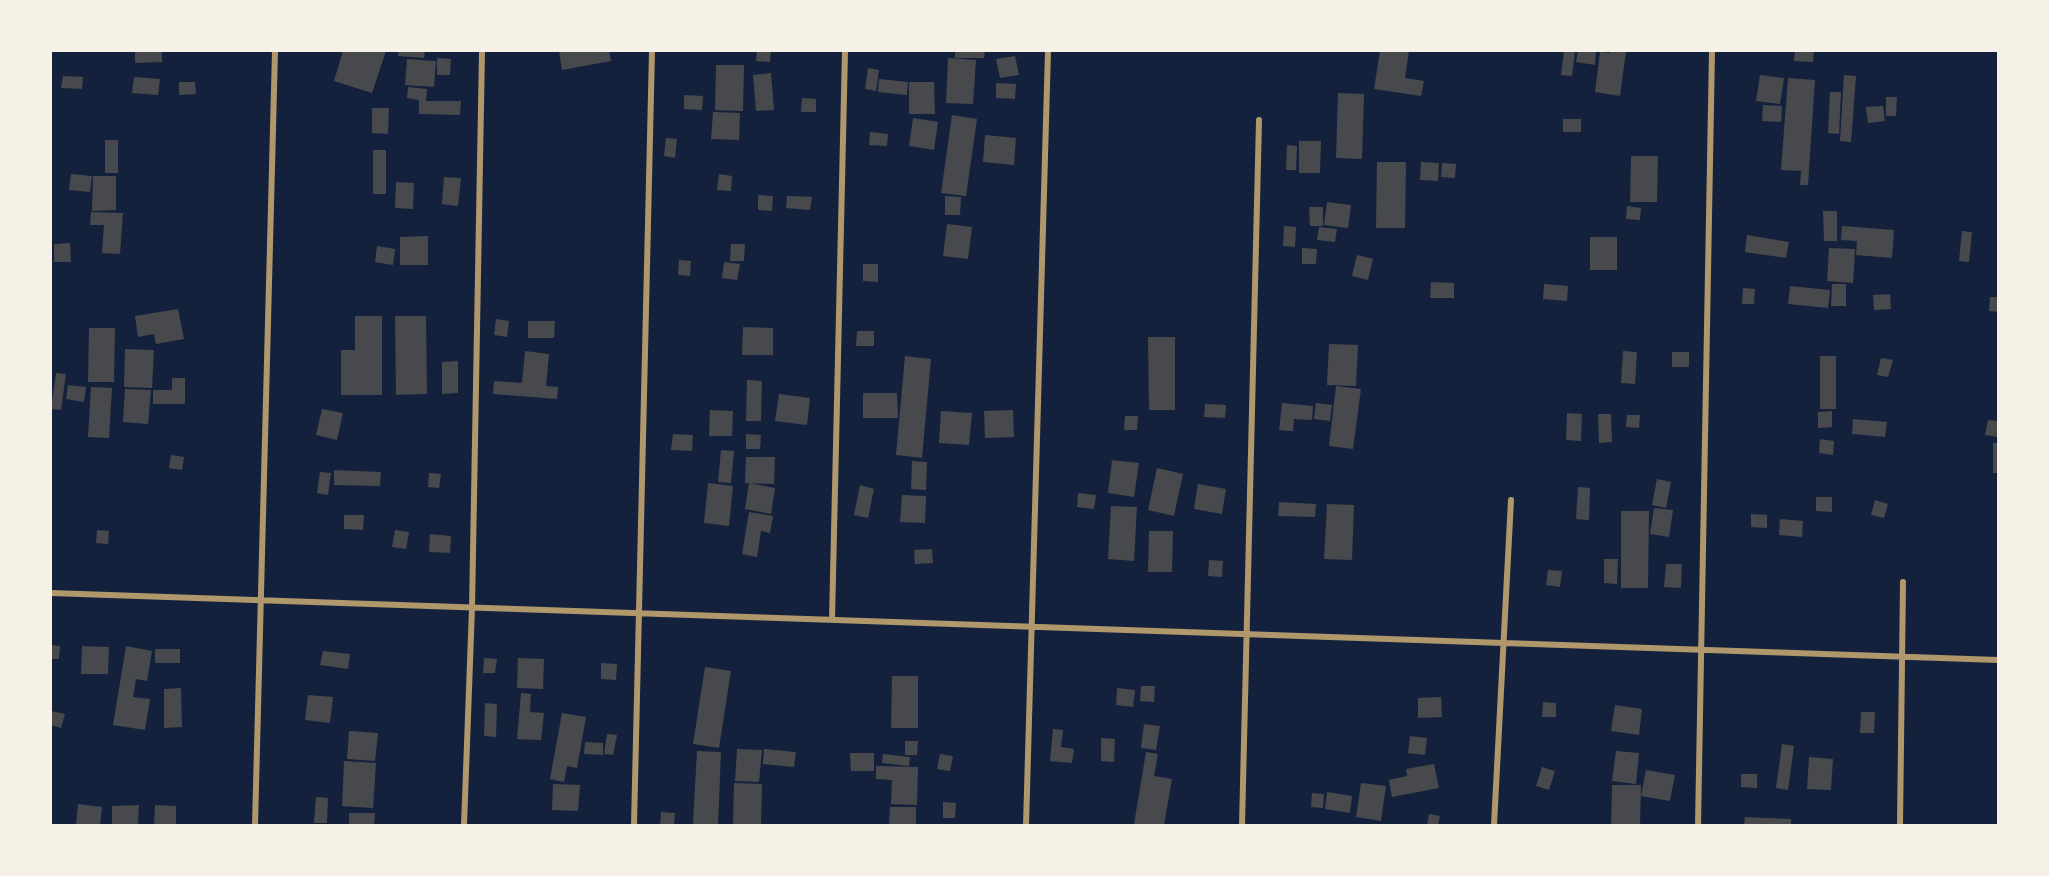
<!DOCTYPE html>
<html>
<head>
<meta charset="utf-8">
<style>
	body { margin:0 }
	#map { position:relative; width:2049px; height:876px; overflow:hidden; background:#14213d; font-family:Signika,sans-serif }
	canvas { display:block }
	.frame { position:absolute; inset:0; border:52px solid #f6f1e7; pointer-events:none }
</style>
</head>
<body>
<div id="map">
<canvas width="2049" height="876"></canvas>
<div class="frame"></div>
</div>
<script>
const context = document.querySelector('canvas').getContext('2d');
context.lineJoin = 'round';
function paint(path, color) {
  context.fillStyle = color;
  context.fill(path, 'evenodd');
}
function stroke(path, color, width, dash) {
  context.strokeStyle = color;
  context.lineWidth = width;
  context.lineCap = dash ? 'butt' : 'round';
  context.setLineDash(dash || []);
  context.stroke(path);
}
paint(new Path2D(`
	M135 51H162V62L135 63Z
	M343 51H386L372 93 334 81Z
	M399 51H425L424 58 398 56Z
	M559 51H609L611 61 562 70Z
	M757 51H771L770 62 756 61Z
	M955 51H985L984 58H955Z
	M1380 51H1409L1405 78 1424 81 1421 96 1374 89Z
	M1564 51H1575L1572 76 1561 75Z
	M1578 51 1596 52 1595 65 1576 62Z
	M1610 51H1626L1620 96 1595 92 1600 52 1610 53Z
	M1795 51H1814L1813 62 1794 61Z
	M1015 56 1019 75 1000 78 996 59Z
	M437 58 451 59 450 75H437Z
	M948 58 976 60 973 104 946 103Z
	M407 59 436 61 434 87 405 85Z
	M716 65H744L743 111 715 110Z
	M868 68 879 70 876 91 865 89Z
	M771 73 774 110 756 111 753 75Z
	M1760 75 1784 78 1780 104 1756 101Z
	M1844 75 1856 76 1851 142 1840 141Z
	M63 76 83 77 82 89 61 88Z
	M134 77 160 79 158 95 132 93Z
	M1788 78 1815 80 1808 185H1800L1801 171 1781 170Z
	M879 79 908 82 907 95 878 92Z
	M179 82H195L196 94 179 95Z
	M909 82H934L935 114H909Z
	M996 83 1016 84 1015 99 996 98Z
	M408 87 427 89 426 101H461L460 115 419 114V100L407 98Z
	M1830 92H1841L1839 134 1828 133Z
	M1338 93 1364 94 1362 159 1336 158Z
	M684 95 703 96 702 110 684 109Z
	M1886 97H1897L1896 116H1886Z
	M802 98 816 99V112H801Z
	M1763 105 1782 106 1781 122 1762 121Z
	M1883 106 1885 121 1868 123 1866 107Z
	M372 108H389L388 134 372 133Z
	M713 112 740 113 739 140 711 139Z
	M952 115 977 119 966 196 941 193Z
	M913 118 938 122 934 150 909 146Z
	M1563 119H1581V132H1563Z
	M870 132 888 134 887 146 869 145Z
	M985 135 1016 138 1014 165 983 162Z
	M666 138 677 139 675 158 664 156Z
	M105 140H118V173H105Z
	M1299 141H1321L1320 173H1299Z
	M1287 145 1297 146 1296 170H1286Z
	M373 150H386V194H373Z
	M1631 156H1658L1657 202H1630Z
	M1377 162H1406L1405 228H1376Z
	M1421 162 1439 163 1438 181 1420 180Z
	M1442 163 1456 164 1455 178 1441 177Z
	M71 174 92 176 90 192 69 190Z
	M719 174 732 176 731 191 717 190Z
	M93 176H116V210L92 211Z
	M444 177 461 178 458 206 442 204Z
	M396 182 414 183 413 209 395 208Z
	M758 195 773 196 772 211 758 210Z
	M787 196 812 197 810 210 786 208Z
	M945 196 961 197 960 215H945Z
	M1327 202 1351 205 1348 228 1324 225Z
	M1627 206 1641 208 1640 220 1626 219Z
	M1309 207H1323V226H1310Z
	M1823 211H1837V241H1824Z
	M91 212 123 213 120 254 102 253 104 225H90Z
	M947 224 972 227 968 259 943 256Z
	M1284 226 1296 227 1295 247 1283 246Z
	M1842 226 1894 230 1892 258 1856 255 1857 241 1841 240Z
	M1319 227 1337 229 1335 242 1317 240Z
	M1962 231 1972 232 1969 262 1959 261Z
	M1747 235 1789 242 1786 258 1745 252Z
	M428 236V265H400V237Z
	M1590 237H1617V270H1590Z
	M70 243 71 262H54V244Z
	M731 244H745L744 261H730Z
	M377 246 395 249 393 265 375 262Z
	M1302 248 1317 249 1316 264H1302Z
	M1829 248 1855 249 1853 283 1827 281Z
	M1357 255 1373 259 1368 280 1352 276Z
	M679 260 691 261 690 276 678 275Z
	M724 262 740 264 737 280 722 278Z
	M863 264H878V282L863 281Z
	M1431 282 1454 283V298H1430Z
	M1544 284 1568 286 1567 301 1543 299Z
	M1832 284H1846V306H1831Z
	M1790 286 1830 290 1828 308 1788 304Z
	M1743 288 1755 289 1754 304H1742Z
	M1890 294 1891 309 1874 310 1873 295Z
	M1990 297H1998V312L1989 311Z
	M178 309 184 339 156 344 154 334 138 337 135 316Z
	M355 316H382V395H341V350H355Z
	M395 316H426L427 394 396 395Z
	M496 319 509 321 507 337 494 335Z
	M528 321H555L554 338H528Z
	M743 327 773 328V355H742Z
	M89 328H115L114 382H88Z
	M857 331H874V346H856Z
	M1148 337H1175V410H1149Z
	M1329 344 1358 345 1356 386 1327 385Z
	M125 349 154 350 152 388 124 387Z
	M525 351 549 354 546 386 558 387 557 399 493 394 494 381 522 383Z
	M1623 351 1637 352 1635 384 1621 383Z
	M1672 352H1689V367H1672Z
	M905 356 931 359 922 458 896 455Z
	M1820 356H1836V409H1820Z
	M1881 358 1893 360 1888 377 1877 375Z
	M458 361V393L442 394V362Z
	M56 373 66 374 61 410 51 409Z
	M172 378H185V404H153V390H172Z
	M747 380 762 381 761 421H746Z
	M68 385 86 387 84 402 66 399Z
	M1336 386 1361 389 1353 449 1329 446Z
	M91 387 112 388 109 438 88 437Z
	M125 389 151 390 148 424 123 422Z
	M863 393H897L898 418H863Z
	M779 394 810 398 807 425 775 421Z
	M1282 403 1313 406 1312 420 1294 419 1293 431 1279 430Z
	M1316 403 1332 405 1330 421 1314 419Z
	M1205 404 1226 405 1225 418 1204 417Z
	M322 409 343 413 337 440 316 435Z
	M710 410 733 411 732 436H709Z
	M1013 410 1014 437 985 438 984 411Z
	M941 411 972 413 969 445 939 443Z
	M1832 411V427L1818 428V412Z
	M1567 413 1582 414 1581 441 1566 440Z
	M1598 414H1611L1612 442 1599 443Z
	M1627 415H1640L1639 428 1626 427Z
	M1125 416H1138L1137 430H1124Z
	M1853 419 1887 422 1885 437 1852 434Z
	M1988 420 1998 421V437L1985 435Z
	M673 434 693 435 692 451 671 450Z
	M746 434 761 435 760 449H746Z
	M1820 439 1834 441 1833 455 1819 453Z
	M1993 443H1998V473H1993Z
	M721 450 734 451 731 483 718 482Z
	M171 455 184 457 182 470 169 468Z
	M746 457H775L774 484 745 483Z
	M1112 460 1139 463 1134 497 1108 493Z
	M912 461 927 462 926 490 911 489Z
	M1157 468 1183 474 1174 516 1148 510Z
	M334 470 381 472 380 486 334 485Z
	M320 472 331 473 328 495 317 493Z
	M429 473 441 474 439 488 428 487Z
	M1657 479 1671 482 1666 508 1652 505Z
	M708 483 733 486 729 526 704 523Z
	M749 483 775 488 771 514 745 509Z
	M1198 484 1226 489 1222 514 1194 509Z
	M860 485 874 489 868 518 854 515Z
	M1578 487 1590 488 1589 520 1576 519Z
	M1078 493 1096 495 1094 509 1077 507Z
	M902 495 926 496 925 523 900 522Z
	M1816 497H1832V512L1816 511Z
	M1875 500 1888 504 1884 518 1871 515Z
	M1279 502 1316 504 1315 517 1278 516Z
	M1327 504 1354 505 1352 560 1324 559Z
	M1111 506 1137 507 1134 561 1108 559Z
	M1654 508 1673 510 1669 537 1650 534Z
	M1621 511H1649L1648 588H1621Z
	M749 512 773 516 770 533 761 531 757 557 742 554Z
	M1751 514 1767 515V528L1751 527Z
	M344 515H364L363 530 344 529Z
	M1780 519 1803 521 1802 537 1779 535Z
	M97 530 109 531 108 544 96 543Z
	M395 530 409 532 406 549 392 547Z
	M1149 531H1173L1172 572H1148Z
	M430 534 451 536 450 553 429 552Z
	M932 549 933 563 915 564 914 550Z
	M1604 559H1618L1617 584 1604 583Z
	M1209 560 1223 561 1222 577 1208 576Z
	M1666 564H1682L1681 588 1664 587Z
	M1548 570 1562 571 1560 587 1546 585Z
	M51 645 60 646 59 659H51Z
	M82 646 109 647 108 674H81Z
	M126 646 152 651 147 681 136 679 133 697 150 699 145 730 113 725Z
	M155 649H180V663H155Z
	M323 651 350 654 348 669 320 665Z
	M484 658 497 659 495 673H483Z
	M518 658 544 659 543 689 517 688Z
	M601 663 617 664 616 680 601 679Z
	M705 667 731 671 719 748 693 744Z
	M892 676H918V728H891Z
	M1141 686H1155L1154 702 1140 701Z
	M181 688 182 727 164 728V689Z
	M1117 688 1135 690 1133 707 1116 705Z
	M521 693 531 694 530 712 544 713 541 740 517 739Z
	M308 695 333 697 330 723 305 720Z
	M1441 697 1442 717 1418 718V698Z
	M1543 702 1556 703V717H1542Z
	M485 703 497 704 496 737 484 736Z
	M1615 705 1642 709 1639 735 1611 731Z
	M51 711 65 714 61 728 51 725Z
	M1861 712H1875L1874 733H1860Z
	M562 713 586 717 577 768 567 766 564 782 550 779Z
	M1144 724 1160 726 1156 750 1141 748Z
	M1053 729 1063 730 1061 747 1074 749 1072 763 1050 761Z
	M349 731 378 733 375 761 347 759Z
	M607 734 617 735 613 755 604 754Z
	M1410 736 1427 738 1425 755 1408 753Z
	M1101 738 1115 739 1114 762 1101 761Z
	M905 741H918L917 755H905Z
	M585 742 603 743V755L584 754Z
	M1782 744 1794 746 1788 790 1776 788Z
	M737 749 762 750 759 782 735 781Z
	M764 749 796 752 794 767 763 764Z
	M697 751 721 752 718 825 693 824Z
	M1616 751 1639 753 1636 784 1612 781Z
	M1146 752 1158 754 1154 776 1172 779 1164 825 1134 824Z
	M850 753H874V771H851Z
	M883 754 910 757 909 766 882 763Z
	M940 754 953 756 950 771 937 769Z
	M1809 757 1833 759 1831 790 1807 789Z
	M344 761 376 763 373 808 342 806Z
	M1434 764 1439 788 1392 797 1389 780 1407 776 1406 769Z
	M876 766 918 767 917 805 891 804 892 780 876 779Z
	M1542 767 1555 771 1549 790 1536 786Z
	M1646 770 1675 775 1670 801 1641 796Z
	M1741 774H1757V788L1741 787Z
	M734 783 762 784 761 825 733 824Z
	M1361 783 1386 786 1381 821 1356 817Z
	M553 784 580 785 578 811 552 810Z
	M1612 785H1641L1640 825H1611Z
	M1327 792 1352 796 1350 813 1325 809Z
	M1312 793 1324 794 1323 808 1311 807Z
	M316 797 328 798 327 823H314Z
	M943 802 956 803 955 818H943Z
	M78 804 102 807 100 825H76Z
	M139 805 138 825H112V806Z
	M155 805 176 806V825H154Z
	M890 807H916V825H889Z
	M661 812 675 813 674 825H660Z
	M349 813H375L374 825H349Z
	M1429 814 1440 816 1438 825H1427Z
	M1745 817 1791 819V825H1744Z`), '#48494c');
stroke(new Path2D(`
	M51 593 1998 660
	M832 620 845 51
	M255 825 275 51
	M464 825 472 608 482 51
	M634 825 652 51
	M1026 825 1048 51
	M1242 825 1259 120
	M1494 825 1511 500
	M1698 825 1712 51
	M1900 825 1903 582`), '#b1986c', 6);
</script>
</body>
</html>
